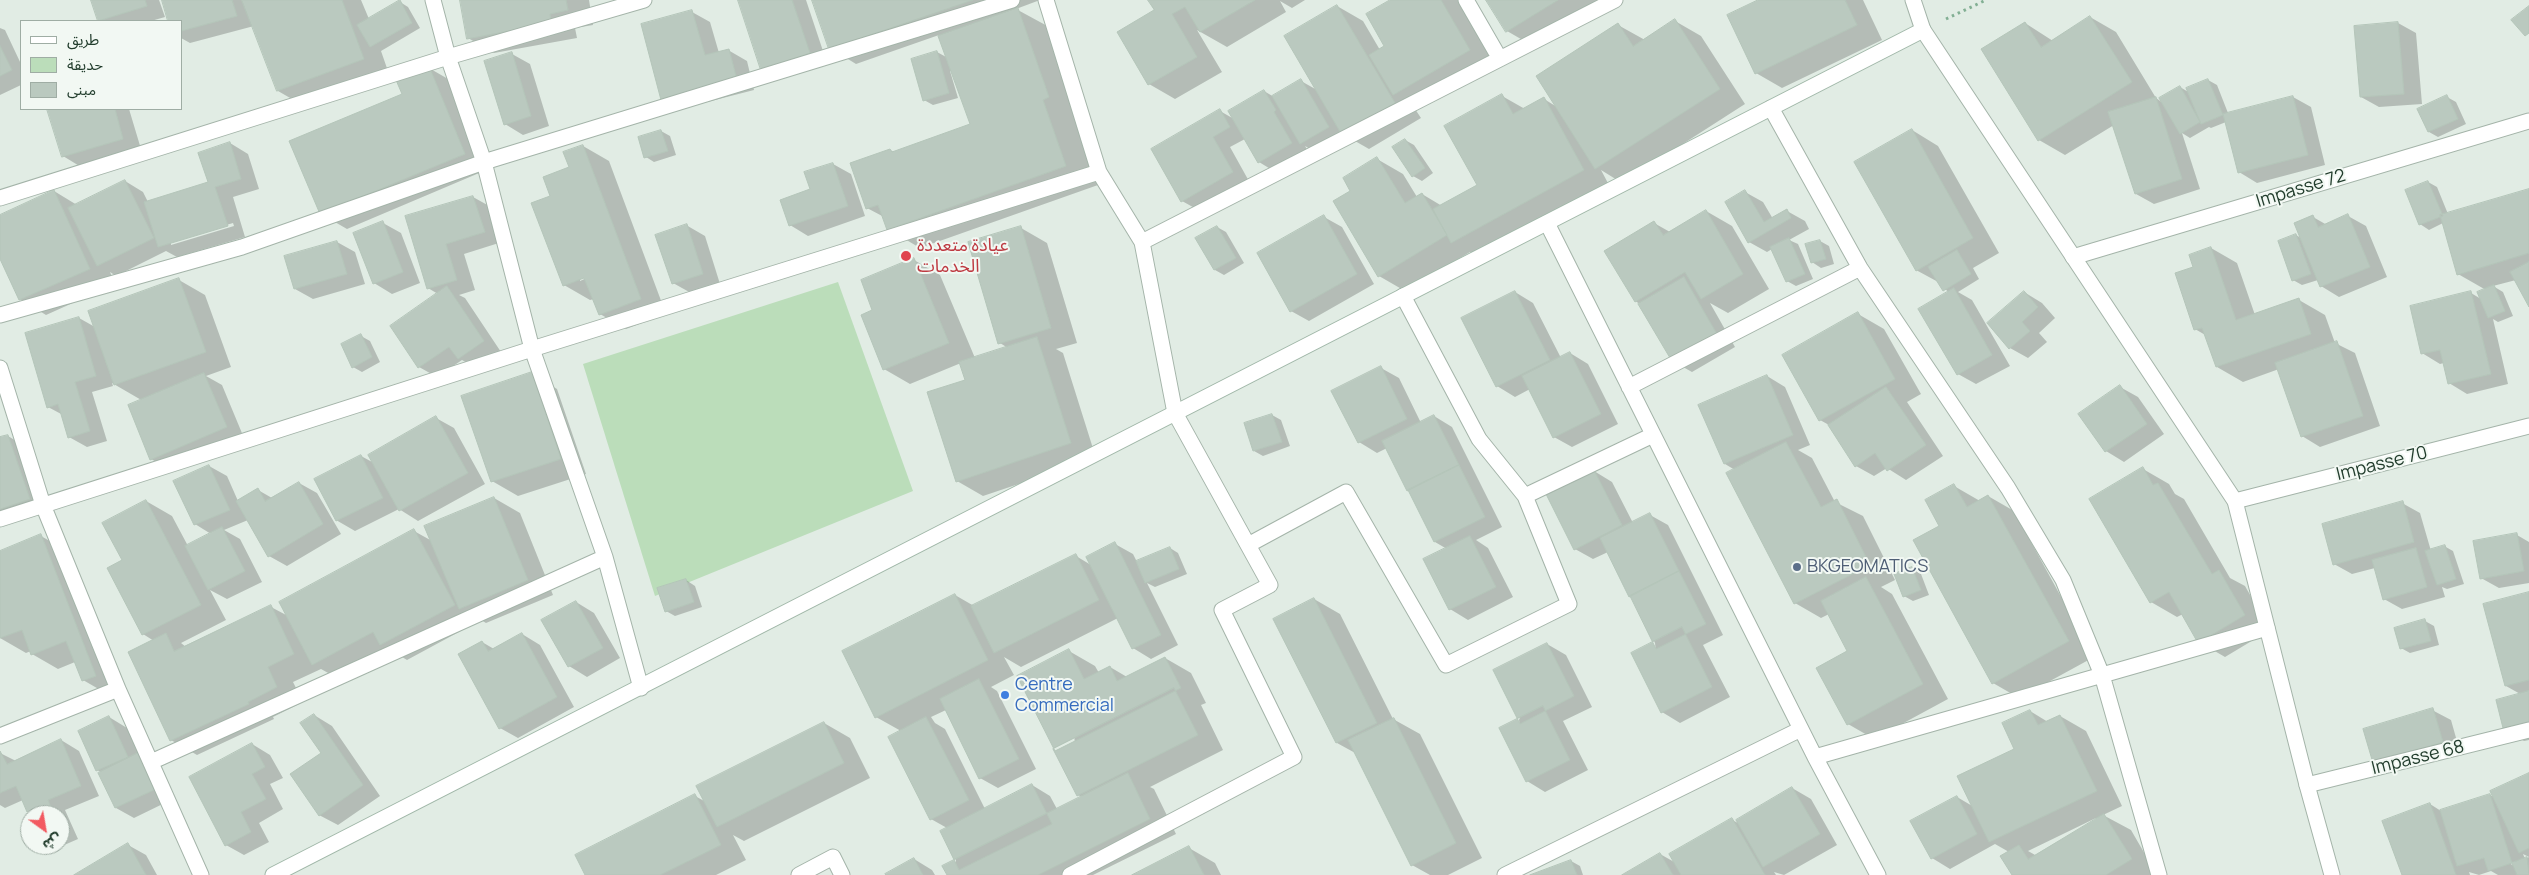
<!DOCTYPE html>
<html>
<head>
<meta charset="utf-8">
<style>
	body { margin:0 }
	#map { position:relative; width:2529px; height:875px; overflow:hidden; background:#e1ece4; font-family:Manrope,"Noto Sans Arabic",sans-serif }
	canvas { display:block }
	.legend { position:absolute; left:20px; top:20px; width:162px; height:90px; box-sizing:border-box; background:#f2f8f3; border:1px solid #9fada4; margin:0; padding:6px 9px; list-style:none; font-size:15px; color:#223d2d }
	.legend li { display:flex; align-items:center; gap:10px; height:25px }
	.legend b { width:25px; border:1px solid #9fada4 }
	.north { position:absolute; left:20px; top:805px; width:50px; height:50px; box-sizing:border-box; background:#f2f8f3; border:1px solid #9fada4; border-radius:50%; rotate:148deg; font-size:14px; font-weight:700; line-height:20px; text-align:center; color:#223d2d }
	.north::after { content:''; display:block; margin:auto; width:18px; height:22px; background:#f25a61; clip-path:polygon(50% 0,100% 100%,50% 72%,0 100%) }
</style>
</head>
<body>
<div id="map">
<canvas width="2529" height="875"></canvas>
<ul class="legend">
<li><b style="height:6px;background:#fff"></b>طريق</li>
<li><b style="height:14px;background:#bbddba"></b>حديقة</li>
<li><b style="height:14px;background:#bac9bf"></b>مبنى</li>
</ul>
<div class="north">ش</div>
</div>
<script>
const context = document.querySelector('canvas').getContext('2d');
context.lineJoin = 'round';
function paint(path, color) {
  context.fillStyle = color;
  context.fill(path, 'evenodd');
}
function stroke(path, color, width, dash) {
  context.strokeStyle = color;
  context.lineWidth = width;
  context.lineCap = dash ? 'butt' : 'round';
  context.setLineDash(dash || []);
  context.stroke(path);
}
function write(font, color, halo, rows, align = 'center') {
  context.font = font + ' Manrope,"Noto Sans Arabic",sans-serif';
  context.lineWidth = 4;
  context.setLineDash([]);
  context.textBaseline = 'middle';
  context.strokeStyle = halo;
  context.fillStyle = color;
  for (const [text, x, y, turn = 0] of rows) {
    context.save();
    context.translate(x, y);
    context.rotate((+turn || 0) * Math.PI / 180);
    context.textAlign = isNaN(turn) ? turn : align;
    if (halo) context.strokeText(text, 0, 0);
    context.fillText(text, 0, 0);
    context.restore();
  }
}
paint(new Path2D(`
	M838 282 913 491 655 596 583 364Z`), '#bbddba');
paint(new Path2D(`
	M92 0H159L165 17 151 21H100Z
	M163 0H361L369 19 400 2 408 7 420 28 381 51 389 74 304 106 278 91 254 26 190 43 181 38V21H169Z
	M461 0H589L593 25 575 28 577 38 494 53 468 38Z
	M740 0H806L827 63 780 79 762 69Z
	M813 0H1040L1016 9 1051 28 1081 116 1075 119 1098 185 920 248 888 229 884 217 867 208 890 150 894 152 972 125 952 70 950 71 958 98 933 105 924 100 937 52 948 58 939 35 856 64 830 48Z
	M1150 0H1305L1292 8 1280 1 1286 12 1227 47 1197 30 1222 72 1175 99 1149 84 1156 11Z
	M1392 0H1458L1496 65 1420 109 1413 106 1421 118 1369 149 1348 137 1319 154 1305 146 1310 154 1277 173 1259 162 1245 139 1230 147 1250 183 1200 211 1182 201 1220 111 1234 119 1264 91 1274 97 1301 81 1317 90 1337 6 1363 21 1380 50 1386 46Z
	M1487 0H1599L1601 4 1533 46 1507 31Z
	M1761 0H1863L1882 40 1782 88 1756 73Z
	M692 12 710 22 719 53 728 50 747 61 754 90 680 109Z
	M2090 17 2116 32 2156 98 2163 103 2180 87 2190 93 2208 80 2217 85 2228 113 2293 97 2311 107 2325 165 2257 183 2239 172 2226 122 2211 128 2209 127 2190 138 2182 133 2200 189 2154 204 2136 194 2114 125 2065 155 2039 140 2025 23 2053 41Z
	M1675 21 1701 36 1745 104 1622 183 1601 170 1609 185 1478 257 1470 252 1405 291 1379 276 1352 191 1377 159 1403 174 1417 197 1422 194 1442 206 1478 185 1502 96 1525 109 1544 99 1557 107 1618 25 1645 40Z
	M2398 23 2416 33 2422 104 2379 107 2361 97Z
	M0 28 5 30 21 64V85L0 95Z
	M512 54 530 64 549 126 523 135 505 124Z
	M429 68 455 83 491 168 347 229 321 214Z
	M2447 97 2456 102 2466 124 2438 137 2429 132 2419 109Z
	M49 109H129L141 149 81 167 63 156Z
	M1912 130 1938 146 1999 253 1973 268 1979 279 1958 292 1972 300 2010 366 1976 384 1958 374 1949 293 1940 283 1916 270Z
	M661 131 670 136 676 155 654 162 646 157Z
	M1405 140 1414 145 1433 173 1422 181 1413 176 1394 148Z
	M230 143 248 154 259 189 233 197 245 237 177 257 166 251 116 276 110 272 115 284 46 315 20 299 0 256V216L54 191 77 205 125 181 143 192 148 202 209 183ZM233 223 234 226 171 245V242Z
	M583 146 609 161 666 314 626 329 600 314 594 299 590 300 564 285 552 197ZM591 276 580 281V278Z
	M833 164 851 174 865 216 808 236 790 225 811 190Z
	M2428 182 2437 187 2448 214 2529 191V304L2516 280 2493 286 2503 292 2513 316 2498 322 2493 319 2508 384 2467 394 2449 383 2444 363 2440 364 2422 353 2471 293 2481 299 2486 290 2458 274 2443 223 2429 230 2420 224 2406 191Z
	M1745 192 1763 202 1773 219 1787 211 1805 221 1809 229 1789 240 1798 244 1813 279 1796 286 1787 281 1772 249 1767 252 1749 242Z
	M473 197 491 207 502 242 464 254 475 290 459 295 465 298 501 352 476 368 462 360 437 377 419 367 438 294 428 288 407 217Z
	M1706 211 1732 226 1769 289 1728 313 1710 303 1735 347 1692 372 1674 362 1640 304 1635 301 1654 223 1670 232Z
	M2348 216 2366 226 2387 277 2339 297 2321 286 2318 280 2302 285 2293 280 2296 235 2301 238 2313 217 2327 225Z
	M1324 217 1342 227 1374 284 1309 321 1291 311Z
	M383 223 401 233 420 283 392 294 374 283Z
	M686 225 705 236 720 284 691 293 673 283Z
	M1217 227 1226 232 1244 263 1224 275 1215 270 1197 239Z
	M1021 228 1047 243 1077 343 1056 349 1063 353 1096 458 983 496 957 481 966 380 961 363 910 384 884 369 874 311 914 260 940 275 975 358 1008 348 1000 343Z
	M1820 241 1829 246 1834 264 1821 268 1812 262Z
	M337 242 355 252 365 284 313 299 295 289Z
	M2211 248 2237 263 2255 315 2299 300 2325 315 2335 343 2355 353 2380 426 2320 447 2302 436 2279 369 2243 382 2217 367 2207 336 2195 329V268Z
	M179 280 205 295 231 367 206 376 222 385 244 438 169 469 151 459 143 401 112 383 113 386 92 392 107 441 87 447 69 437 63 415 48 407 79 318 95 327Z
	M1515 292 1533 303 1561 358 1570 353 1588 364 1618 424 1572 447 1554 437 1530 389 1515 397 1497 386Z
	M2024 292 2042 303 2055 318 2039 333 2047 342 2028 358 2010 348Z
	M1858 314 1884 329 1921 394 1907 402 1943 456 1906 480 1887 468 1874 476 1856 466 1829 425 1820 420Z
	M361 336 370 341 380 362 362 372 353 367Z
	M1381 368 1399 378 1421 423 1434 416 1452 427 1502 527 1476 540 1488 548 1513 597 1468 620 1450 609 1447 549 1435 542 1387 448 1377 453 1359 442Z
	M531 373 557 389 586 474 518 496 492 481Z
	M1767 376 1785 387 1810 445 1798 450 1812 458 1835 502 1863 516 1895 580 1881 587 1892 594 1948 699 1874 739 1848 724 1849 652 1829 614 1821 618 1795 603 1735 470 1725 464Z
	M2120 387 2138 397 2164 434 2124 462 2106 451 2080 414Z
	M1272 415 1281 420 1290 446 1263 456 1254 451Z
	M436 418 454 428 485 484 418 521 399 509 355 531 336 520 361 456 374 463Z
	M8 436 26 447 47 509 0 526V439Z
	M209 466 227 476 238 501 258 490 272 498 299 483 317 493 341 534 287 566 269 556 248 520 224 530 240 539 262 582 227 599 210 590 226 620 181 643 186 647 271 607 288 616 414 531 432 541 494 498 520 513 553 595 486 623 481 620 407 660 392 651 339 679 321 669 293 682 303 702 273 717 274 719 197 755 171 740 154 641 143 634 123 561 146 501 172 516 188 546 211 534 195 524Z
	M2143 469 2169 484 2175 494 2184 499 2230 578 2245 586 2270 630 2225 657 2199 642 2183 614 2177 617 2151 602Z
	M1594 471 1612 482 1633 523 1650 515 1668 525 1723 635 1703 645 1730 697 1680 723 1662 712 1655 643 1608 552 1593 559 1575 549Z
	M1954 486 1980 501 1988 496 2014 511 2094 657 2019 698 1993 683 1941 527Z
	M2402 503 2420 513 2431 551 2444 546 2453 551 2464 584 2447 589 2442 587 2445 597 2402 609 2384 599 2375 568 2352 574 2334 564Z
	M2517 535 2529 542V583L2499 588 2481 578Z
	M41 536 67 551 121 690 109 695 83 680 75 662 58 669 32 654 31 651 26 653 0 638V552Z
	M1115 544 1133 554 1137 562 1170 548 1178 553 1187 574 1155 587 1147 583 1178 645 1151 659 1133 648 1118 618 1021 667 1004 657 1014 675 991 687 997 691 1036 769 998 788 980 778 946 710 931 717 935 723 945 729 985 809 1032 785 1050 796 1057 809 1082 797 1078 795 1069 651 1095 666 1099 673 1110 667 1127 677 1165 658 1191 673 1206 703 1201 705 1223 750 1150 787 1154 789 1176 834 1093 875H948L956 861 947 828 931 819 901 731 876 717 955 595 974 606 1076 556 1091 565Z
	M1912 568 1921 574 1929 595 1913 601 1904 596Z
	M686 580 695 586 702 607 675 616 666 611Z
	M2529 593V740L2524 741 2505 731 2522 695 2506 686Z
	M1314 599 1340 614 1393 719 1420 734 1482 858 1448 875H1430L1412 865 1357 754 1337 743 1275 619Z
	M576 602 594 613 620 658 587 677 569 666Z
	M2425 621 2434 626 2439 645 2410 653 2401 648Z
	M522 634 540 645 574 707 518 738 500 728 482 642 494 649Z
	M1547 644 1566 655 1592 707 1563 721 1588 770 1545 792 1527 781 1519 720Z
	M2432 710 2451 720 2460 752 2392 772 2374 762Z
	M2030 711 2048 722 2060 716 2086 731 2122 806 2103 815 2131 830 2157 875H2013L2009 852 1995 844 1950 869 1932 858 1912 822 1957 797 1974 807 2016 749ZM2096 818 2097 820 2037 856 2028 851Z
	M314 715 332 726 380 796 338 825 319 815 323 754Z
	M109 717 127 728 175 798 134 818 116 808 99 773 101 772 97 770Z
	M824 723 850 738 870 778 744 841 733 835 746 860 716 875H587L695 796 706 802Z
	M61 740 79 751 99 796 65 810 78 839 62 846 60 845V815H35L28 811 23 800 5 808 0 805V753L16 761Z
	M252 744 270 755 283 778 270 784 283 809 259 823 269 842 244 855 226 845Z
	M2529 774V857L2523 854 2525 859 2529 857V875H2498L2491 871 2479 875 2469 872 2470 875H2403L2430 804 2441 811 2490 795 2494 797ZM2507 859 2514 863V866L2506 861Z
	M1792 788 1811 799 1837 845 1784 875 1774 872 1776 875H1624L1660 854 1676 863 1732 820 1740 824Z
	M128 845 146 855 157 875H77Z
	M1189 848 1215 863 1221 875H1135Z
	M914 859 932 870 935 875H887Z
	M1571 861 1580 866 1583 875H1534Z`), '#0003');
const building = new Path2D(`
	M91 0H145L147 6 98 21Z
	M162 0H232L237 16 181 31V21H168Z
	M242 0H342L364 59 277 91Z
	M400 0 412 23 370 47 357 25Z
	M460 0H566L568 10 550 14 551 23 467 39Z
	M738 0H792L810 53 761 70Z
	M812 0H973L829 49Z
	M1148 0H1255L1200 32 1185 7 1172 14 1197 57 1148 85 1117 32 1154 10Z
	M1390 0H1441L1470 50 1393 95 1369 55 1384 46 1366 14Z
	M1486 0H1558L1506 32Z
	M1758 0H1845L1857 25 1755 74 1727 15Z
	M1337 5 1395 103 1342 135 1284 36Z
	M2529 6V33L2525 36 2511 20Z
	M1018 8 1049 97 1043 100 1066 166 887 230 878 205 866 209 850 163 890 149 892 152 970 124 938 36Z
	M692 10 705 55 729 49 737 80 661 100 641 24Z
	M2090 16 2132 82 2038 141 1981 49 2025 22 2041 47Z
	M1675 19 1720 89 1595 169 1536 76 1618 23 1633 46Z
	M2398 22 2404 94 2360 97 2354 26Z
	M0 46 12 70 0 76Z
	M937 51 949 93 923 101 911 59Z
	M512 52 531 116 504 125 484 61Z
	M429 66 465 154 320 214 289 141 402 94 396 80Z
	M1301 79 1329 127 1300 144 1272 96Z
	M2208 79 2223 115 2201 124 2186 88Z
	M2180 86 2200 122 2180 134 2159 98Z
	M1264 90 1276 110 1274 112 1292 143 1258 163 1228 111Z
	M1502 94 1513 114 1544 97 1584 170 1451 243 1433 209 1477 185 1444 126Z
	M2447 95 2458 119 2428 132 2417 109Z
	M2293 96 2308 155 2238 173 2223 114Z
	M2156 97 2182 179 2135 194 2108 112Z
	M47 109H115L123 139 62 157Z
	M1220 109 1230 127 1213 137 1233 172 1181 202 1151 149Z
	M1912 129 1973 238 1916 271 1854 162Z
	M661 130 668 151 644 158 638 137Z
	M1405 139 1425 168 1412 177 1392 147Z
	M230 142 241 179 215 187 228 226 158 247 144 202 208 182 198 153Z
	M583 145 641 299 599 315 584 278 563 286 531 203 550 196 543 177 569 167 563 152Z
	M1377 157 1405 203 1422 193 1447 235 1378 277 1333 201 1350 191 1343 178Z
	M833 163 848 206 789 226 780 200 810 189 804 172Z
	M125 180 154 238 97 266 68 208Z
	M2428 181 2443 216 2419 225 2405 190Z
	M2529 189V253L2457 275 2440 215Z
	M54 190 90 269 19 300 0 259V215Z
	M1745 190 1764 222 1787 209 1791 218 1748 243 1725 202Z
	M473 196 485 232 446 244 457 280 427 289 405 216Z
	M1706 210 1743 274 1701 299 1685 272 1635 302 1604 251 1654 221 1663 235Z
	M2348 214 2370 267 2320 287 2294 223 2313 215 2318 227Z
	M1324 215 1357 274 1290 312 1257 253Z
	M383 221 403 272 373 284 353 233Z
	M687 224 703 274 672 284 655 235Z
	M1021 226 1051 328 998 344 968 242Z
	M1217 226 1236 258 1214 270 1195 238Z
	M2296 234 2311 274 2292 281 2278 241Z
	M1789 238 1805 274 1786 282 1770 247Z
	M1820 240 1826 259 1811 263 1805 244Z
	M337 241 347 274 294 289 284 256Z
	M2211 247 2236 320 2299 298 2311 334 2216 367 2202 328 2194 330 2175 273 2193 267 2189 255Z
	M1957 250 1971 274 1943 291 1928 267Z
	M914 258 949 343 883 370 861 315 872 310 861 280Z
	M2529 262V307L2510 272Z
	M1684 277 1718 336 1673 363 1638 304Z
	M179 278 206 352 114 385 88 311Z
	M2494 285 2505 311 2488 318 2477 292Z
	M447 286 484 341 458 359 449 347 418 368 390 326Z
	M1954 288 1992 355 1957 375 1918 309Z
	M1515 291 1550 360 1496 387 1461 318Z
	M2024 291 2038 307 2022 322 2030 331 2009 349 1987 323Z
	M2471 291 2491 374 2448 384 2440 350 2421 354 2410 306Z
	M1858 312 1895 379 1819 421 1782 355Z
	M79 317 96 376 75 382 90 431 68 438 58 404 47 408 25 333Z
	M361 334 372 357 352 368 341 344Z
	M1037 337 1071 443 956 482 927 392 965 380 959 362Z
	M2337 341 2363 416 2301 437 2275 363Z
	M1570 352 1601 414 1553 438 1522 376Z
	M1381 366 1407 419 1358 443 1331 391Z
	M532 372 561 459 491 482 461 396Z
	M204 373 227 427 150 460 128 405Z
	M1767 375 1793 435 1724 464 1698 405Z
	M2120 385 2147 424 2105 452 2078 414Z
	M1886 387 1926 445 1887 471 1875 453 1855 467 1828 425Z
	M1272 414 1282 442 1253 451 1244 423Z
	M1434 415 1459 465 1407 491 1382 441Z
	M436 416 468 473 399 511 368 455Z
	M8 435 30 499 0 509V437Z
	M1786 442 1821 507 1837 499 1870 565 1794 604 1726 473Z
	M361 455 383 498 336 521 314 479Z
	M209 465 230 510 194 525 173 481Z
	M1459 465 1485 517 1434 542 1408 490Z
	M2143 467 2153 485 2158 483 2212 574 2219 570 2245 615 2198 643 2169 592 2150 603 2089 499Z
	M1594 470 1622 525 1574 550 1546 494Z
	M299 482 323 524 268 557 236 501 258 488 265 501Z
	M1954 484 1967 507 1988 495 2069 641 1992 684 1913 540 1939 526 1925 500Z
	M494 497 528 580 459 609 424 526Z
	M146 500 201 605 142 635 107 568 122 560 102 523Z
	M2403 501 2414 542 2333 565 2322 524Z
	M1650 513 1679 571 1629 597 1600 538Z
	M222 527 245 571 208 590 185 546Z
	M414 529 455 605 380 645 373 632 312 665 279 602Z
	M2517 533 2524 571 2480 579 2473 541Z
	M41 534 96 676 82 681 66 641 31 655 22 630 0 638V551Z
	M1470 536 1496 587 1449 610 1423 559Z
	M1115 542 1161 635 1132 649 1086 557Z
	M2445 545 2456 579 2437 585 2425 551Z
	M1170 547 1179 569 1145 583 1136 561Z
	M2416 548 2427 587 2383 600 2372 560Z
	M1076 554 1099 600 994 653 971 606Z
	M1912 567 1921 590 1903 597 1894 574Z
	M1679 571 1706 624 1656 649 1630 596Z
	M1866 577 1923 684 1847 725 1816 668 1847 651 1821 601Z
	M686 579 694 602 665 612 657 588Z
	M2529 592V680L2505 686 2483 604Z
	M955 594 988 660 875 718 842 651Z
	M1314 598 1377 723 1336 743 1273 619Z
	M576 601 603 648 568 667 541 620Z
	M271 605 294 654 268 667 277 687 248 702 249 704 170 741 128 652 166 633 174 651Z
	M2425 619 2431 641 2400 649 2394 628Z
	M1682 627 1712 687 1661 713 1631 653Z
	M522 633 557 697 499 729 458 654 482 641 488 651Z
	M1547 643 1574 696 1520 724 1493 670Z
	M1069 649 1084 679 1110 666 1117 681 1165 657 1181 688 1055 751 1017 676Z
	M979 679 1019 759 979 779 940 699Z
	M1174 688 1198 735 1077 796 1053 749Z
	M2529 691V725L2504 732 2496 700Z
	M1543 706 1570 760 1526 782 1499 728Z
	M2433 708 2443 742 2373 763 2363 729Z
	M2030 710 2038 725 2060 715 2097 791 1989 842 1957 776 2014 749 2002 723Z
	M314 714 363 785 319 816 290 774 321 753 300 723Z
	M109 716 128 757 96 771 78 731Z
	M926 717 969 800 930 820 888 737Z
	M1394 718 1456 843 1411 866 1348 740Z
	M824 722 844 763 717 827 696 786Z
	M61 739 81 786 48 800 54 815H34L31 810 27 812 16 786 0 793V751L7 764Z
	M252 743 265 767 252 774 266 799 241 812 251 832 225 846 189 777Z
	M140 752 158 788 115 808 98 773Z
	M1128 773 1150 819 1038 875H947L942 866Z
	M2529 773V848L2519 853 2490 791Z
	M1032 784 1052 824 959 870 940 831Z
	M1792 787 1820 834 1763 867 1736 820Z
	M695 794 721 845 660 875H585L575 855Z
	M2490 794 2512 863 2488 871 2484 858 2457 866 2440 810Z
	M1957 796 1977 834 1931 859 1910 821Z
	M2430 803 2456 875H2402L2382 821Z
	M2104 814 2132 859 2106 875H2012L2000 856 2019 845 2028 859Z
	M1732 818 1765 875H1681L1669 854Z
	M128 843 146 875H74Z
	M1189 846 1204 875H1132Z
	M1660 853 1673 875H1622Z
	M2527 857 2529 875H2517L2512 863Z
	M914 858 923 875H886L885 874Z
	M1571 860 1577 875H1530Z`);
paint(building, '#bac9bf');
stroke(building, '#b4c5b9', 1);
const minor = new Path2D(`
	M433 0 448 57 484 162 532 349 605 557 641 688
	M1046 0 1099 172 1142 242 1175 413 1270 585 1222 610 1294 757 1070 875
	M1466 0 1500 59
	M1913 0 1923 30
	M1771 108 1860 268 2008 488 2063 580 2102 675 2159 875
	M0 198 448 57 644 0
	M1547 223 1815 757 1878 875
	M1142 242 1615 0
	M2073 257 2529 121
	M1403 296 1479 439 1525 496
	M0 315 242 247 484 162 1012 0
	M0 368 43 505 118 689 201 875
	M1629 387 1860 268
	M2235 501 2529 426
	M0 519 532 349 1099 172
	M1248 545 1346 492 1446 665 1569 604 1525 496 1653 435
	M0 736 118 689
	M1815 757 2267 628
	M151 762 605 557
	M2307 785 2529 730
	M799 875 833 857 842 875
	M1505 875 1801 729`);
const tertiary = new Path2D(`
	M1923 30 2235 501 2307 785 2332 875`);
const secondary = new Path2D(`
	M273 875 1923 30`);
stroke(minor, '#a4b4a9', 17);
stroke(tertiary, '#a4b4a9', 17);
stroke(secondary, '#a0b7a8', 17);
stroke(new Path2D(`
	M1946 19 1986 0`), '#82af93', 3, [2.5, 4]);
stroke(minor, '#fff', 15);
stroke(tertiary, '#fff', 15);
stroke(secondary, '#fff', 15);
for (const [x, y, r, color] of [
	[906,256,6,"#e0444e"],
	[1797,567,5,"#5c6f8a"],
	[1005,695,5,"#3f7fe0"]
]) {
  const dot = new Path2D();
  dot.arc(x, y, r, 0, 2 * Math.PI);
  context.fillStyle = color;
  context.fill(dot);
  stroke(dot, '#f2f8f3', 2);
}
write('18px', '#223d2d', '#f2f8f3', [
	["Impasse 72",2301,189,-17],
	["Impasse 70",2382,464,-14],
	["Impasse 68",2418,758,-14]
]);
write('18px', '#be3a42', '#f2f8f3', [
	["عيادة متعددة",917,246],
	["الخدمات",917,267]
], 'left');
write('18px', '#4e5e75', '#f2f8f3', [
	["BKGEOMATICS",1807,567]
], 'left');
write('18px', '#366cbe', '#f2f8f3', [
	["Centre",1015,685],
	["Commercial",1015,706]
], 'left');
</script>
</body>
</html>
